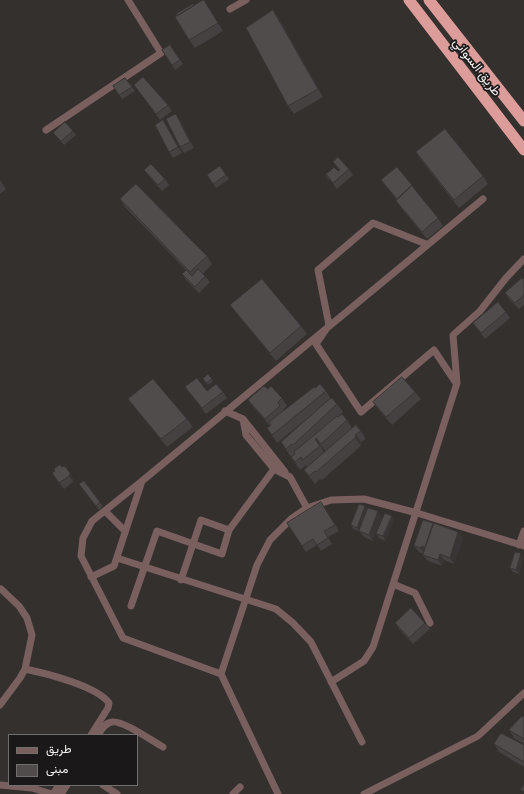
<!DOCTYPE html>
<html>
<head>
<meta charset="utf-8">
<style>
	body { margin:0 }
	#map { position:relative; width:524px; height:794px; overflow:hidden; background:#33302e; font-family:Raleway,Vazirmatn,sans-serif }
	canvas { display:block }
	.legend { position:absolute; left:8px; top:734px; width:130px; height:52px; box-sizing:border-box; background:#1a1818; border:1px solid #716f6e; margin:0; padding:5px 7px; list-style:none; font-size:12px; color:#f3f1f0 }
	.legend li { display:flex; align-items:center; gap:8px; height:20px }
	.legend b { width:20px; border:1px solid #716f6e }
</style>
</head>
<body>
<div id="map">
<canvas width="524" height="794"></canvas>
<ul class="legend">
<li><b style="height:5px;background:#795f5d"></b>طريق</li>
<li><b style="height:11px;background:#504c4b"></b>مبنى</li>
</ul>
</div>
<script>
const context = document.querySelector('canvas').getContext('2d');
context.lineJoin = 'round';
function stroke(path, color, width, dash) {
  context.strokeStyle = color;
  context.lineWidth = width;
  context.lineCap = dash ? 'butt' : 'round';
  context.setLineDash(dash || []);
  context.stroke(path);
}
function paint(path, color) {
  context.fillStyle = color;
  context.fill(path, 'evenodd');
}
function write(font, color, halo, rows, align = 'center') {
  context.font = font + ' Raleway,Vazirmatn,sans-serif';
  context.lineWidth = 3.5;
  context.setLineDash([]);
  context.textBaseline = 'middle';
  context.strokeStyle = halo;
  context.fillStyle = color;
  for (const [text, x, y, turn = 0] of rows) {
    context.save();
    context.translate(x, y);
    context.rotate((+turn || 0) * Math.PI / 180);
    context.textAlign = isNaN(turn) ? turn : align;
    if (halo) context.strokeText(text, 0, 0);
    context.fillText(text, 0, 0);
    context.restore();
  }
}
stroke(new Path2D(`
	M230 9 246 0
	M46 130 161 53 128 0
	M426 244 373 223 318 270 329 325 316 344 361 412 434 350 456 383
	M225 411 243 419 285 472
	M243 419 246 435 274 469 290 477 307 508
	M142 481 92 521 83 538 81 556 123 638 221 674
	M105 511 125 531
	M519 545 524 531
	M117 558 276 609 293 623 311 642 362 742
	M91 577 114 566 142 481 483 199
	M181 580 201 520 229 530
	M393 584 415 593 430 623
	M131 606 157 531 222 554 229 530 274 469
	M25 669C45 673 97 686 109 703L108 708 91 735
	M331 682 364 661 373 647 457 383 453 335 480 311 506 278 524 259
	M0 705 20 678 25 669 32 635 27 618 19 606 1 589
	M98 735C101 730 105 723 112 722 123 720 152 741 163 747
	M0 785 32 788 52 794
	M103 785 117 794
	M53 794 59 785
	M61 794 67 785
	M233 794 240 787
	M278 794 221 674 257 565 270 540 291 519 307 508 331 500 364 499 417 513 524 546
	M364 794 478 736 524 693`), '#795f5d', 7);
stroke(new Path2D(`
	M409 0 524 150
	M429 0 524 121`), '#dc9c9a', 11);
paint(new Path2D(`
	M195 5 209 8 223 31 195 48 189 40Z
	M279 18 323 97 294 114 288 106Z
	M170 45 183 64 175 70 162 50Z
	M125 78 135 91 122 99 113 86Z
	M134 85 168 105 172 111 160 120Z
	M163 120 167 126 182 153 173 158 169 152Z
	M180 120 194 148 184 153 180 147Z
	M73 131 76 135 64 145 53 133Z
	M416 152 483 176 488 184 459 208 421 160Z
	M333 162 349 169 353 175 337 189 329 179 328 180 325 175 338 171 340 170Z
	M220 166 229 179 216 188 207 175Z
	M144 170 165 179 169 185 162 191 149 176Z
	M0 180 6 189 0 194Z
	M381 180 412 185 416 191 438 218 443 226 427 239 402 209 396 201 397 200Z
	M120 199 207 256 212 264 203 274 210 282 199 293 186 280 182 274 186 270 125 207Z
	M524 280V305L519 309 509 299 505 293Z
	M230 305 301 326 307 334 276 361 236 313Z
	M506 312 510 318 485 339 473 323Z
	M208 374 213 381 208 385 203 379Z
	M185 387 207 391 223 392 227 398 206 414Z
	M315 388 326 391 331 399 337 404 343 412 338 417 347 420 352 428 361 431 366 439 361 442V446L322 480 320 479 315 484 304 470 307 467 306 465 300 470 291 457 281 442 305 420 277 443 267 428 270 426 254 408 248 400 282 398 287 406 283 410 284 411ZM321 446 326 451 324 452 321 447Z
	M415 392 421 399 392 425 379 410 373 402Z
	M128 399 187 419 193 427 167 447 134 407Z
	M62 467 74 479 73 482 64 489 52 473Z
	M84 481 103 506 99 510 79 484Z
	M365 506 368 510 382 517 373 541 364 537 360 532 353 529 351 525Z
	M325 508 339 531 328 537 332 544 321 551 317 545 306 552 302 546Z
	M392 516 394 520 385 541 379 538 376 534Z
	M433 523V524L458 532 463 538 454 564 444 560 442 566 428 561 423 555 424 554 419 552 414 546Z
	M523 557 519 574 513 572 510 568Z
	M395 623H425L430 629 413 644 399 629Z
	M524 717V744L514 738 509 730Z
	M494 744 524 745V767L499 752Z`), '#454140');
paint(new Path2D(`
	M273 10 279 18 323 97 318 89Z
	M176 114 180 120 194 148 190 142Z
	M163 120 167 126 182 153 178 147Z
	M356 434 361 442V446L355 438Z
	M316 438 321 446V447L315 439Z
	M70 473 74 479 73 482 69 476Z
	M365 506 368 510 360 532 357 528Z
	M378 511 382 517 373 541 369 535Z
	M392 516 394 520 385 541 383 536Z
	M433 523 437 529 429 553 425 547Z
	M458 532 463 538 454 564 450 558Z
	M422 546 427 552 425 554 421 548Z
	M521 553 523 557 519 574 516 570Z
	M440 554 444 560 442 566 438 560Z`), '#383534');
const building = new Path2D(`
	M203 0H204L218 23 189 40 175 17Z
	M193 4 195 5 177 16 176 14Z
	M273 10 318 89 288 106 246 28Z
	M170 45 180 60 172 65 162 50Z
	M143 77 168 105 156 114 134 85Z
	M125 78 132 87 119 95 113 86Z
	M176 114 190 142 180 147 166 119Z
	M163 120 178 147 169 152 155 125Z
	M65 122 73 131 61 141 53 133Z
	M445 129 483 176 454 200 416 152Z
	M338 157 349 169 333 183 326 174 334 167 338 171 340 170 333 162Z
	M151 164 165 179 158 185 144 170Z
	M220 166 226 175 213 184 207 175Z
	M397 167 412 185 397 199 381 180Z
	M333 168 326 174 328 177 327 178 325 175Z
	M136 184 207 256 190 272 120 199Z
	M412 186 438 218 422 232 396 201Z
	M198 269 205 276 195 287 182 274 186 270 192 276Z
	M522 278 524 280V295L515 303 505 293Z
	M262 279 301 326 270 353 230 305Z
	M498 302 506 312 481 333 473 323Z
	M208 374 212 379 206 383 203 379Z
	M402 377 415 392 386 417 373 402Z
	M197 378 207 391 216 384 223 392 202 408 185 387Z
	M153 379 187 419 161 439 128 399Z
	M320 384 326 391 272 435 267 428 271 425 269 422 314 387 315 388Z
	M264 386 268 389 271 386 282 398 278 402 280 406 265 419 248 400Z
	M332 398 337 404 293 445 292 444 286 449 281 442 326 402Z
	M342 414 347 420 321 444 316 438 315 439 320 446 302 460 301 457 295 462 291 457 295 454 294 452 337 416 338 417Z
	M356 425 361 431 356 434 355 438 316 472 315 471 309 476 304 470Z
	M60 465 62 467 65 466 70 473 69 476 59 483 52 473 55 471 54 469Z
	M84 481 100 502 96 506 79 484Z
	M321 502 335 525 324 531 328 538 317 545 313 539 302 546 287 523Z
	M359 504 365 506 357 528 351 525Z
	M368 508 378 511 369 535 359 531Z
	M385 513 392 516 383 536 376 534Z
	M423 520 433 523 425 547 422 546 421 548 414 546Z
	M434 523 458 532 450 558 440 554 438 560 423 555Z
	M515 552 521 553 516 570 510 568Z
	M411 608 425 623 409 638 395 623Z
	M522 716 524 717V739L509 730Z
	M501 733 524 745V762L494 744Z
	M524 784V791L521 790Z`);
paint(building, '#504c4b');
stroke(building, '#383534', 1);
write('13px', '#f3f1f0', '#1a1818', [
	["طريق السواني",477,67,52]
]);
</script>
</body>
</html>
